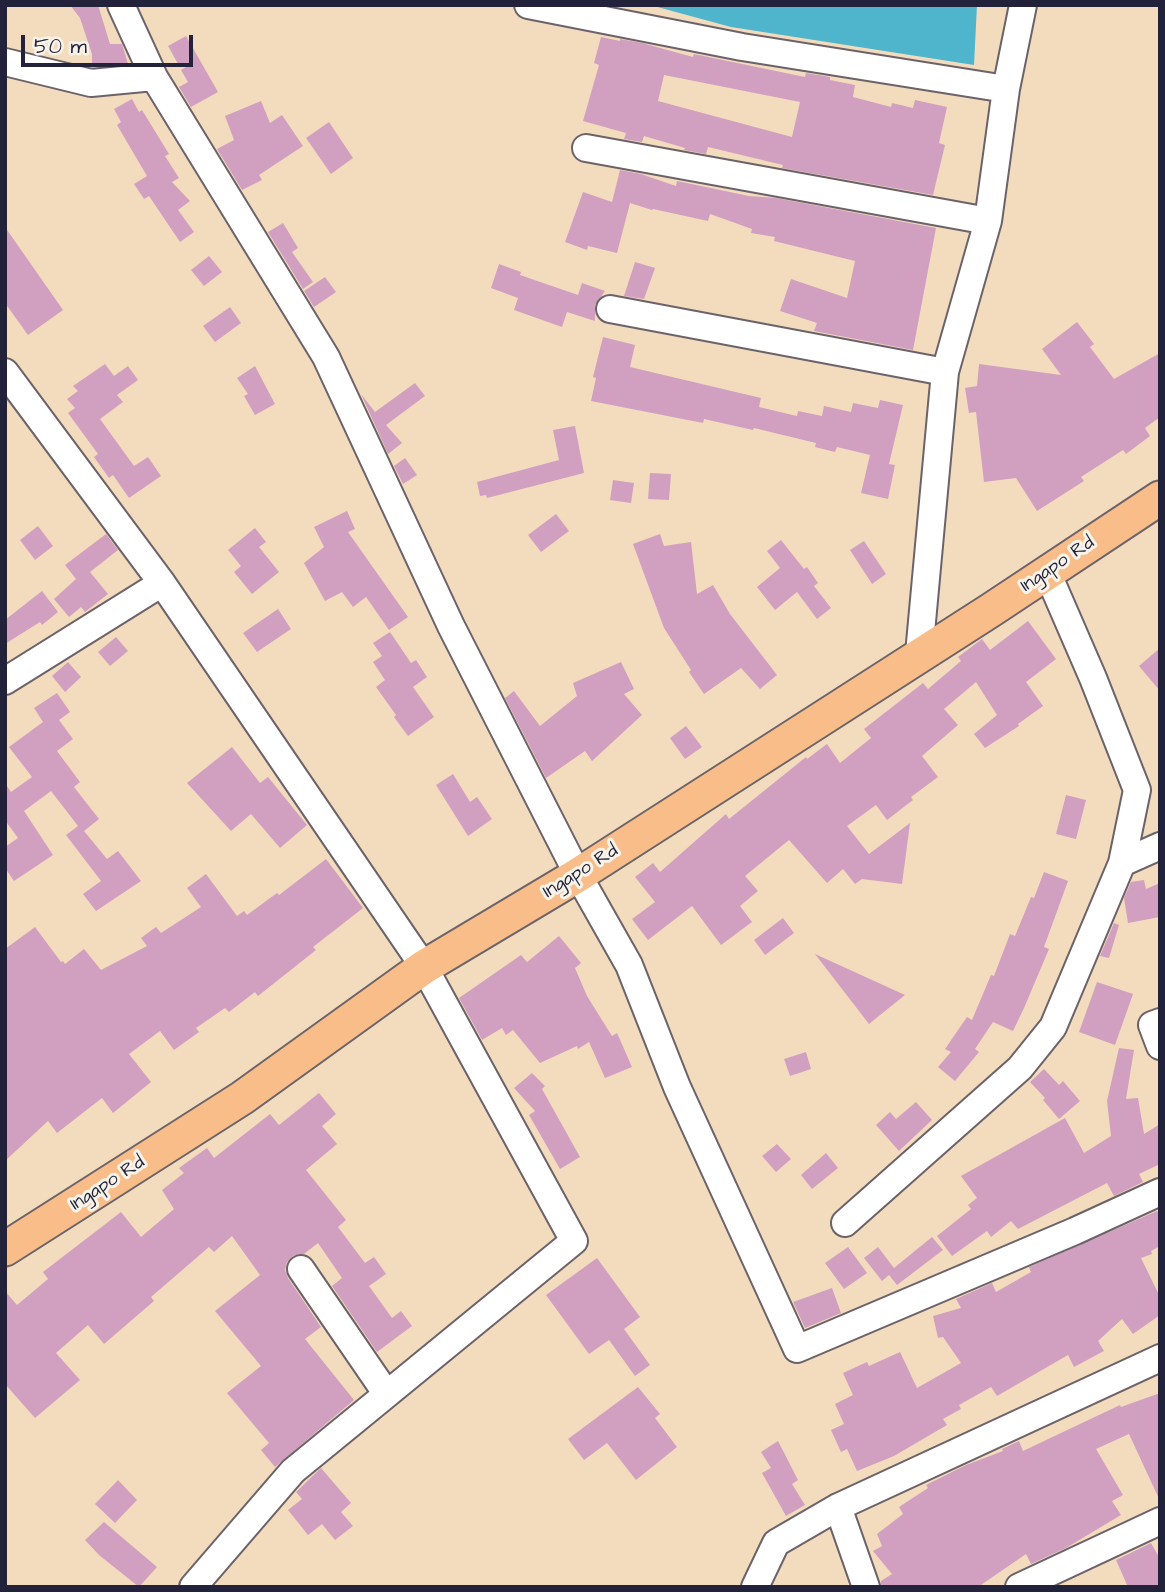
<!DOCTYPE html>
<html>
<head>
<meta charset="utf-8">
<style>
	body { margin:0 }
	#map { position:relative; width:1165px; height:1592px; overflow:hidden; background:#f3dbbe; font-family:"Architects Daughter",sans-serif }
	canvas { display:block }
	.frame { position:absolute; inset:0; border:7px solid #22223b; pointer-events:none }
	.scale { position:absolute; left:21px; top:35px; width:172px; height:32px; box-sizing:border-box; border:4px solid #22223b; border-top:0; padding-left:9px; font-size:21px; line-height:24px; white-space:nowrap; color:#22223b; -webkit-text-stroke:5px #f7f3e8; paint-order:stroke }
</style>
</head>
<body>
<div id="map">
<canvas width="1165" height="1592"></canvas>
<div class="frame"></div>
<div class="scale">50 m</div>
</div>
<script>
const context = document.querySelector('canvas').getContext('2d');
context.lineJoin = 'round';
function paint(path, color) {
  context.fillStyle = color;
  context.fill(path, 'evenodd');
}
function stroke(path, color, width, dash) {
  context.strokeStyle = color;
  context.lineWidth = width;
  context.lineCap = dash ? 'butt' : 'round';
  context.setLineDash(dash || []);
  context.stroke(path);
}
function write(font, color, halo, rows, align = 'center') {
  context.font = font + ' "Architects Daughter",sans-serif';
  context.lineWidth = 6;
  context.setLineDash([]);
  context.textBaseline = 'middle';
  context.strokeStyle = halo;
  context.fillStyle = color;
  for (const [text, x, y, turn = 0] of rows) {
    context.save();
    context.translate(x, y);
    context.rotate((+turn || 0) * Math.PI / 180);
    context.textAlign = isNaN(turn) ? turn : align;
    if (halo) context.strokeText(text, 0, 0);
    context.fillText(text, 0, 0);
    context.restore();
  }
}
paint(new Path2D(`
	M650 5H977L974 65 731 27Z`), '#4fb5cd');
paint(new Path2D(`
	M70 5H98L110 44H122L128 64H92V54L80 18Z
	M186 36 218 92 191 107 179 87 188 82 181 70 191 64H178L168 46Z
	M601 37 620 41V39L642 43 693 57 694 54 805 77 806 73 830 77V80L855 85 853 97 891 107 892 103 913 108 915 100 947 107 939 143 945 145 933 195 782 168 783 165 708 147 706 154 684 150 685 148 644 136 642 142 624 139 626 133 583 121 599 65 594 63ZM664 75 800 102 792 137 658 101Z
	M132 99 139 112 142 110 169 154 165 156 179 178 172 182 190 201 178 210 194 232 180 242 149 196 144 199 134 184 147 176 117 125 121 122 114 109Z
	M261 101 270 123 282 115 303 146 259 175 262 180 242 190 217 149 234 140 225 116Z
	M329 122 353 158 331 174 306 138Z
	M620 170 641 174 676 186 677 181 749 196 776 198 936 228 913 350 814 331 817 323 780 311 791 279 847 298 855 261 774 241 775 237 751 233 752 229 710 214 708 221 653 209 652 210 630 203 617 253 588 246 587 250 565 242 583 192 612 202Z
	M283 223 298 248 292 252 313 282 303 289 268 232Z
	M5 227 63 310 28 335 5 303Z
	M209 256 222 272 204 286 191 270Z
	M635 262 655 268 644 299 624 296Z
	M499 264 521 272 520 275 578 295 582 283 605 291 595 305V321L567 312 562 327 514 310 518 298 491 288Z
	M325 277 336 292 314 307 304 291Z
	M230 307 241 323 215 342 203 326Z
	M1077 322 1094 344 1090 347 1114 379 1160 353V417L1145 428 1150 436 1126 454 1123 450 1081 477 1084 481 1037 511 1016 478 984 482 976 412 969 413 965 388 977 386 979 364 1061 375 1042 349Z
	M603 337 635 345 630 367 761 398 759 407 797 416 798 411 822 416 824 406 851 412 853 403 878 408 880 400 903 405 889 464 895 465 888 499 861 493 870 455 837 447 835 452 815 447 816 443 754 428 753 430 704 419 703 423 591 401 596 378 593 377Z
	M105 364 114 376 128 366 138 380 117 395 123 402 100 419 134 466 148 457 161 476 129 498 113 475 109 478 94 457 98 454 68 413 75 408 67 399 78 391 73 386Z
	M255 366 275 404 255 415 244 396 248 394 237 378Z
	M415 383 425 396 386 425 402 443 388 454 361 394 375 412Z
	M575 426 584 473 487 498 486 495 480 496 477 482 559 460 553 430Z
	M405 458 417 475 403 484 394 466Z
	M650 473 671 474 669 500 648 499Z
	M613 480 634 483 631 503 610 500Z
	M347 511 355 529 348 532 408 617 389 630 366 597 353 607 342 592 325 601 304 563 324 547 314 527Z
	M556 514 569 531 541 552 528 535Z
	M38 526 53 546 35 560 20 540Z
	M255 528 266 542 259 547 279 572 252 594 234 572 241 566 228 550Z
	M106 534 118 550 90 572 108 594 85 612 81 607 69 617 54 599 76 579 65 565Z
	M660 534 664 546 691 542 697 594 713 585 730 614 777 675 760 689 741 668 704 694 689 672 691 670 664 628 633 544Z
	M781 540 804 569 807 567 818 583 814 586 831 608 817 619 797 592 775 610 757 587 780 568 767 551Z
	M864 541 886 574 872 584 850 550Z
	M42 591 58 612 42 625 40 622 5 644V620Z
	M278 609 291 629 257 652 243 633Z
	M1028 621 1056 659 1026 682 1043 706 1018 724 1019 726 985 748 974 734 997 715 976 682 944 709 958 725 922 756 938 777 911 797 913 800 887 820 876 805 847 826 869 854 910 823 902 884 862 879 855 884 843 869 827 883 789 840 745 876 758 891 740 906 752 922 721 945 692 906 648 940 632 919 655 902 635 877 653 863 660 872 726 814 729 819 806 757 807 759 827 744 840 763 871 738 864 729 923 683 928 689 961 661 958 657 982 639 990 650Z
	M390 632 411 663 416 660 427 677 413 687 434 717 408 736 394 717 396 715 376 687 385 680 373 662 382 656 373 643Z
	M116 637 128 651 110 666 98 652Z
	M1160 648V691L1139 666Z
	M68 662 81 677 65 692 52 676Z
	M621 662 634 689 624 694 642 715 592 761 585 751 546 778 505 698 514 691 540 726 577 696 573 683Z
	M57 693 70 712 59 720 73 739 57 751 80 782 74 787 99 819 84 831 107 859 118 851 141 881 96 911 83 894 101 881 66 835 78 826 51 791 24 811 53 855 14 881 5 868V847L18 838 7 823 5 824V783L11 792 32 777 9 747 43 722 34 708Z
	M686 726 702 747 685 759 670 738Z
	M232 747 260 783 268 777 307 825 280 848 251 814 231 831 187 783Z
	M453 774 470 802 477 797 492 819 468 836 436 785Z
	M1066 795 1086 800 1076 839 1056 834Z
	M326 859 363 908 313 947 316 950 258 996 255 992 229 1012 225 1008 196 1028 199 1032 174 1050 160 1031 129 1054 151 1082 113 1113 102 1098 57 1133 48 1121 5 1161V949L35 927 61 962 63 961 65 964 84 949 101 970 147 946 141 938 156 927 161 933 201 907 187 888 206 874 237 916 244 911 247 915 277 893 279 895Z
	M1044 872 1068 881 1044 947 1049 949 1024 1008 1013 1031 993 1022 975 1049 979 1052 955 1081 938 1067 951 1052 945 1049 967 1017 972 1020 991 975 994 976 1010 934 1015 936 1031 897 1034 898Z
	M1144 880 1146 889 1160 883V917L1128 923 1124 898 1131 882Z
	M783 918 794 933 765 955 754 940Z
	M1114 923 1119 925 1109 958 1100 956Z
	M559 936 581 963 575 968 587 996 612 1036 617 1033 632 1067 605 1078 589 1042 578 1049 577 1046 540 1063 513 1030 506 1035 502 1028 482 1040 459 998 521 955 527 962Z
	M815 954 905 995 869 1024Z
	M1097 982 1133 994 1115 1045 1079 1032Z
	M1119 1048 1134 1050 1126 1099 1138 1098 1144 1134 1160 1124V1164L1139 1174 1143 1182 1114 1196 1107 1183 1018 1229 1011 1221 991 1237 987 1231 952 1256 937 1236 971 1209 968 1205 977 1198 961 1176 1065 1118 1084 1153 1111 1136 1107 1101Z
	M806 1052 811 1069 790 1076 784 1059Z
	M1044 1069 1059 1085 1063 1081 1080 1101 1059 1119 1043 1100 1045 1098 1030 1082Z
	M532 1073 545 1086 542 1089 580 1157 560 1169 529 1115 535 1111 514 1088Z
	M319 1093 336 1114 322 1126 337 1144 306 1170 346 1220 338 1227 365 1263 374 1257 386 1274 369 1286 392 1318 401 1311 412 1326 377 1352 332 1286 342 1278 318 1243 304 1254 293 1256 287 1262 285 1270 288 1278 321 1327 305 1339 354 1400 275 1467 261 1450 269 1443 227 1393 261 1366 215 1311 260 1275 232 1236 214 1252 209 1247 151 1297 154 1301 104 1344 88 1325 56 1353 80 1380 35 1418 5 1384V1291L17 1305 48 1279 43 1272 121 1212 141 1237 174 1209 162 1190 184 1173 179 1168 207 1148 214 1158 270 1114 279 1125Z
	M916 1102 932 1120 899 1151 876 1125 890 1112 896 1119Z
	M777 1144 791 1159 776 1172 762 1156Z
	M826 1153 838 1168 812 1189 801 1175Z
	M1157 1211 1160 1215V1246L1151 1251 1152 1254 1141 1258 1160 1297V1315L1133 1334 1122 1319 1098 1341 1104 1351 1074 1367 1068 1355 997 1396 991 1387 959 1405 961 1409 943 1419 947 1425 894 1456 857 1471 847 1449 841 1452 831 1430 844 1424 835 1404 853 1395 843 1373 867 1362 869 1366 900 1352 917 1388 961 1363 943 1337 938 1338 933 1316 961 1308 956 1299 992 1283 996 1292 1031 1272 1029 1267Z
	M932 1237 943 1250 897 1285 889 1275 882 1281 864 1258 878 1247 894 1268Z
	M848 1247 867 1273 844 1289 825 1263Z
	M597 1258 640 1317 624 1329 650 1365 635 1376 609 1340 589 1354 546 1295Z
	M832 1288 841 1313 805 1328 793 1302Z
	M638 1387 660 1414 655 1418 677 1447 636 1480 607 1443 584 1460 568 1439Z
	M1160 1393V1501L1129 1434 1096 1449 1123 1495 1112 1501 1121 1515 1066 1548 1031 1564 1026 1554 978 1587H881V1581L892 1574 873 1551 882 1546 877 1534 903 1514 899 1507 928 1488 926 1485 966 1465 1003 1451 1002 1449 1019 1441 1023 1451 1120 1405 1121 1407Z
	M778 1441 798 1480 792 1484 805 1505 786 1516 762 1473 771 1468 761 1452Z
	M321 1468 351 1503 341 1512 353 1526 335 1540 322 1524 308 1535 288 1510 302 1499 296 1492Z
	M118 1480 137 1500 115 1523 95 1504Z
	M104 1522 157 1567 139 1587 99 1555 85 1540Z
	M1151 1543 1160 1559V1587H1128L1116 1560Z`), '#d1a0c0');
const minor = new Path2D(`
	M121 5 154 77 326 357 451 626 578 875 629 965 677 1087 797 1349 1075 1231 1160 1192
	M528 5 742 47 1006 89
	M5 62 91 83 154 77
	M586 148 988 221 1006 89 1023 5
	M610 309 945 372
	M5 372 162 583 424 967 574 1241 293 1471 193 1587
	M919 654 945 372 988 221
	M5 681 162 583
	M1122 863 1160 846
	M1160 1022 1152 1025 1160 1046
	M845 1223 1020 1068 1053 1027 1122 863 1137 790 1093 678 1047 572
	M301 1269 386 1393
	M838 1507 866 1587
	M755 1587 776 1543 838 1507 1160 1358
	M1019 1587 1160 1521`);
const major = new Path2D(`
	M5 1249 242 1098 424 967 578 875 991 610 1160 498`);
stroke(minor, '#6b6369', 30);
stroke(major, '#6b6369', 37);
stroke(minor, '#fff', 26);
stroke(major, '#f8bd89', 33);
write('19px', '#22223b', '#f7f3e8', [
	["Ingapo Rd",1058,565,-34],
	["Ingapo Rd",581,872,-32],
	["Ingapo Rd",108,1184,-33]
]);
</script>
</body>
</html>
